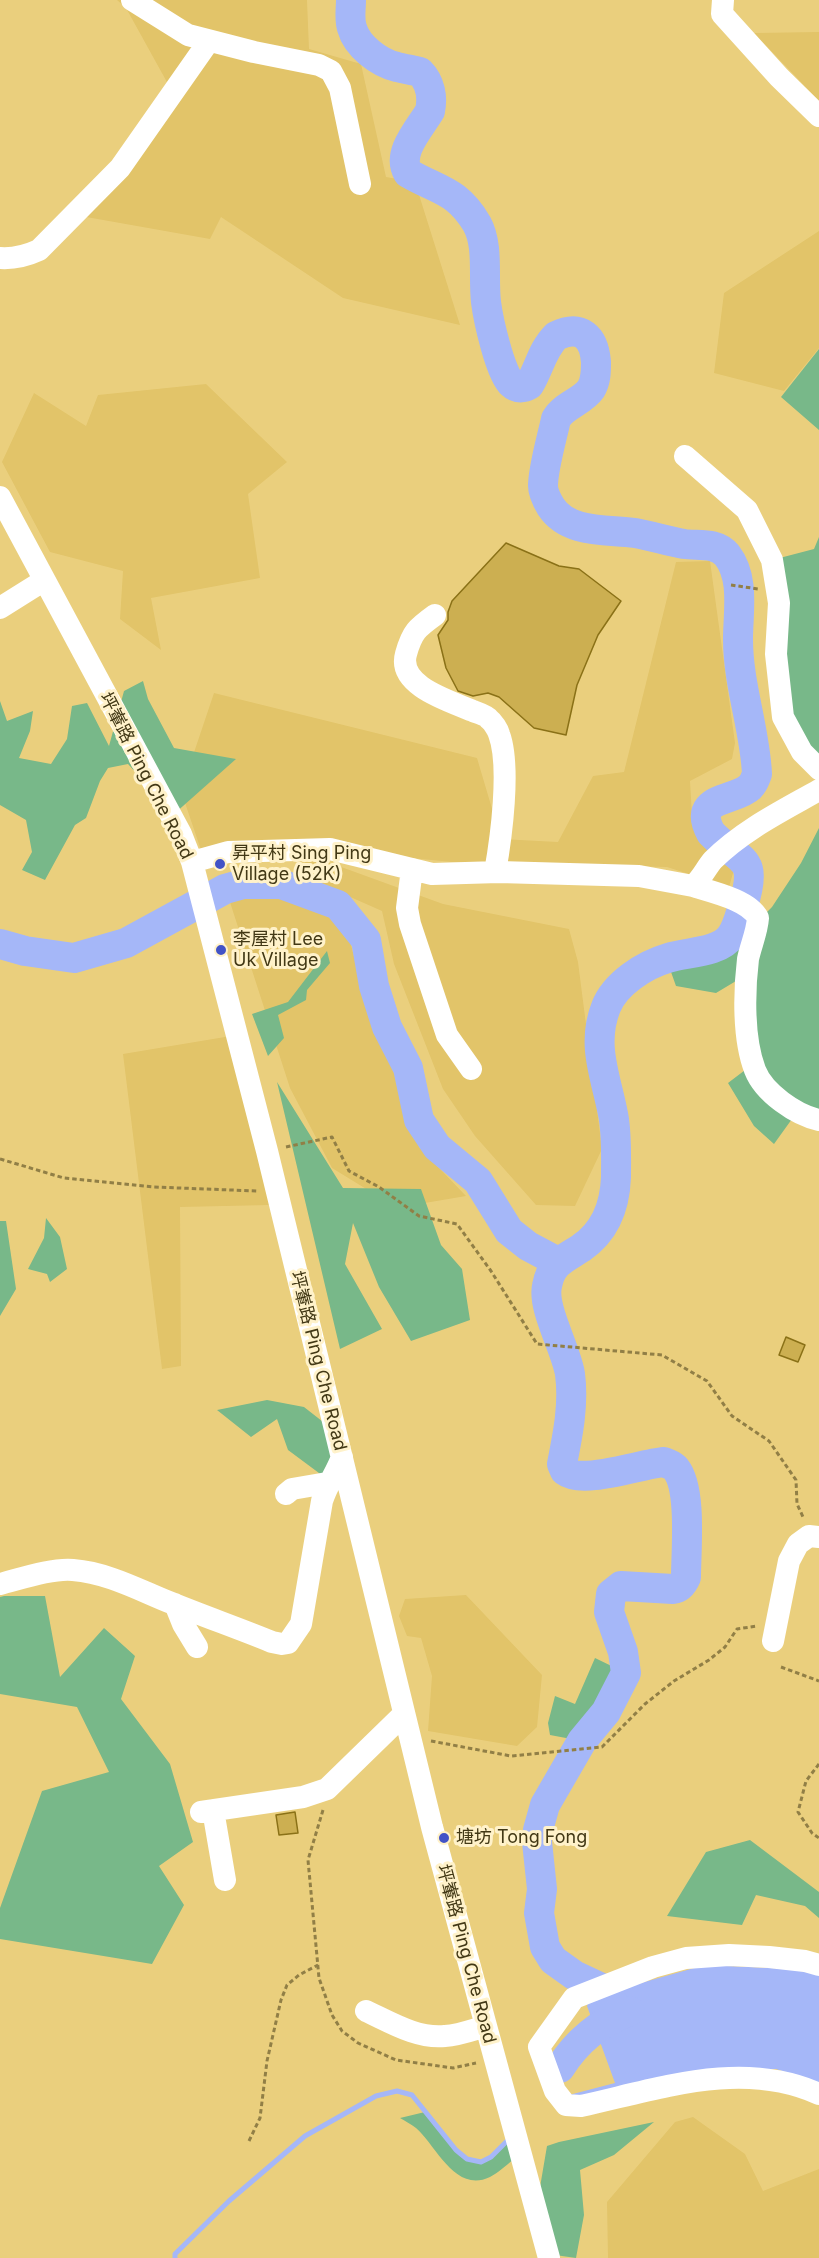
<!DOCTYPE html>
<html>
<head>
<meta charset="utf-8">
<style>
	body { margin:0 }
	canvas { display:block; background:#eacf7d }
</style>
</head>
<body>
<canvas width="819" height="2258"></canvas>
<script>
const context = document.querySelector('canvas').getContext('2d');
context.lineJoin = 'round';
function paint(path, color) {
  context.fillStyle = color;
  context.fill(path, 'evenodd');
}
function stroke(path, color, width, dash) {
  context.strokeStyle = color;
  context.lineWidth = width;
  context.lineCap = dash ? 'butt' : 'round';
  context.setLineDash(dash || []);
  context.stroke(path);
}
function write(font, color, halo, rows, align = 'center') {
  context.font = font + ' Inter,"Noto Sans SC",sans-serif';
  context.lineWidth = 6;
  context.setLineDash([]);
  context.textBaseline = 'middle';
  context.strokeStyle = halo;
  context.fillStyle = color;
  for (const [text, x, y, turn = 0] of rows) {
    context.save();
    context.translate(x, y);
    context.rotate((+turn || 0) * Math.PI / 180);
    context.textAlign = isNaN(turn) ? turn : align;
    if (halo) context.strokeText(text, 0, 0);
    context.fillText(text, 0, 0);
    context.restore();
  }
}
paint(new Path2D(`
	M117 0H307L309 49 361 64 386 177 415 182 460 325 343 298 221 217 210 239 75 215 168 84 126 8Z
	M819 32V101L754 33Z
	M819 231V348L784 391 714 373 724 293Z
	M206 384 287 462 248 494 260 578 151 598 161 650 120 619 123 571 50 552 2 462 34 393 86 426 98 395Z
	M710 561 735 743 732 759 690 781 692 815 740 849 729 887 667 867 452 862 339 851 202 853 181 791 214 693 477 758 501 839 558 842 593 776 624 772 676 562Z
	M311 856 443 904 569 929 578 962 602 1149 575 1206 536 1205 475 1136 443 1089 394 964 382 911 296 873Z
	M276 893 333 914 350 941 372 1028 401 1087 419 1147 466 1196 419 1204 376 1195 332 1168 290 1088 228 896Z
	M231 1036 270 1205 180 1207 181 1366 162 1369 123 1054Z
	M466 1595 542 1675 537 1727 517 1746 428 1731 432 1676 421 1638 407 1636 399 1616 405 1599Z
	M693 2117 745 2154 763 2191 819 2169V2258H608L607 2202 675 2122Z`), '#e2c469');
paint(new Path2D(`
	M819 349V430L781 397Z
	M819 537V769L782 708 772 560 814 549Z
	M143 681 148 699 174 748 236 759 174 814 128 764 108 768 100 781 86 818 75 825 45 880 22 870 32 852 26 820 0 805V701L7 721 33 711 30 731 19 758 51 764 67 739 72 706 87 703 109 746 124 691Z
	M819 828V1112H797L774 1144 754 1126 728 1083 753 1064 746 975 716 993 676 986 666 958C685 954 716 953 730 937 735 931 737 921 740 915L763 916 772 907 801 863Z
	M327 951 330 963 307 990 306 1000 278 1015 284 1038 268 1056 252 1014 288 1002Z
	M277 1082 343 1188 421 1189 441 1245 462 1269 470 1320 411 1341 379 1287 353 1223 345 1264 382 1329 340 1349Z
	M46 1218 60 1237 67 1269 50 1282 47 1274 28 1269 44 1238Z
	M0 1221H6L16 1289 0 1316Z
	M267 1400 304 1407 327 1425 334 1458 323 1476 288 1450 277 1419 251 1437 217 1410Z
	M4 1596H45L60 1677 104 1628 135 1656 121 1699 170 1764 193 1842 159 1866 184 1905 152 1964 0 1939V1908L42 1791 109 1772 77 1707 0 1694V1597Z
	M595 1658 626 1673 606 1712 582 1741 550 1735 548 1723 555 1696 575 1704Z
	M750 1840 819 1892V1918L805 1906 756 1895 742 1925 667 1916 706 1852Z
	M425 2112C437 2127 460 2164 481 2161 491 2160 500 2148 507 2141L513 2160C505 2166 498 2173 490 2177 455 2194 436 2145 416 2128 411 2124 405 2121 400 2118Z
	M654 2122 614 2155 580 2170 584 2215 576 2258 555 2255 539 2193 547 2146 559 2142Z`), '#78b889');
paint(new Path2D(`
	M705 1965 791 1969 819 1975V2083L776 2069 724 2071 569 2098V2095L615 2083 587 2006 591 1997Z`), '#a5b7f8');
stroke(new Path2D(`
	M175 2258V2254L229 2201 305 2136 376 2096 397 2091 412 2095 456 2150 467 2159 481 2162 491 2157 507 2141`), '#a5b7f8', 5);
stroke(new Path2D(`
	M351 0C351 9 349 19 352 28 357 46 379 63 397 67 405 69 412 70 420 72 430 82 433 97 430 111 420 128 396 153 408 173 439 191 457 190 477 224 489 246 483 277 486 302 488 318 500 374 512 384 517 389 524 388 529 385 539 369 542 350 556 336 581 324 594 337 596 362 596 372 596 381 591 389 582 402 564 405 556 419 552 438 543 468 543 486 543 493 548 502 551 507 569 534 607 529 635 533 651 536 668 541 684 544 699 546 716 542 727 555 745 578 738 612 738 639 738 685 755 729 757 774 755 779 754 783 750 787 734 802 691 796 711 833 741 864 759 855 743 906 740 915 737 928 731 936 719 953 687 952 668 958 644 965 615 984 606 1007 591 1045 606 1077 613 1114 617 1133 616 1158 616 1177 615 1206 606 1231 581 1248 564 1259 551 1263 547 1286 542 1308 566 1349 570 1374 574 1404 568 1434 562 1464L565 1471C583 1485 640 1464 664 1462 668 1464 673 1465 676 1469 692 1489 686 1551 686 1577 683 1584 680 1588 673 1589L621 1586 611 1594 609 1612 623 1652 626 1673 606 1712 582 1741 545 1805 538 1830 537 1842 542 1889 539 1913 545 1947 553 1960 574 1975 606 1990 615 2006
	M0 944 25 951 74 958 126 943 225 889 243 884H281L338 905 366 940 374 986 387 1027 408 1068 419 1120 437 1147 478 1181 509 1231 528 1246 558 1262
	M560 2068C576 2042 601 2021 630 2011`), '#a5b7f8', 30);
const building = new Path2D(`
	M506 543 559 566 579 569 621 601 598 635 577 685 566 735 534 728 499 697 488 693 473 696 458 691 446 668 438 635 448 620V612L452 601Z
	M786 1337 805 1345 798 1362 779 1355Z
	M295 1812 298 1833 279 1835 276 1815Z`);
paint(building, '#ccaf51');
stroke(building, '#8a7117', 1.5);
stroke(new Path2D(`
	M731 585 758 589
	M286 1147 332 1137 349 1171 379 1187 419 1216 457 1224 491 1271 537 1344 662 1355 707 1381 732 1416 769 1441 796 1480 797 1504 804 1519
	M0 1159 64 1178 154 1187 257 1191
	M781 1667 819 1681
	M431 1741 511 1756 602 1747 645 1704 674 1681 709 1660 725 1647 737 1629 757 1626
	M819 1764 806 1781 798 1812 812 1833 819 1838
	M323 1810 308 1860 319 1978 332 2015 342 2031 358 2043 396 2060 453 2068 476 2063
	M249 2141 260 2118 267 2061 281 2000 287 1985 299 1975 318 1965`), '#917f46', 3, [4.5, 3]);
stroke(new Path2D(`
	M132 0 188 35 254 52 319 65 331 71 340 88 360 184
	M723 0 722 14 779 77 819 116
	M0 258C15 259 26 256 39 250L120 168 209 41
	M685 456 747 510 772 560 779 603 776 654 783 717 802 752 819 769
	M0 497 181 834 192 862 267 1151 432 1827 549 2258
	M0 608 43 581
	M435 615C417 628 412 632 406 654 397 686 450 701 473 711 478 713 486 715 489 719 493 722 498 730 499 734 511 766 501 839 495 872
	M192 862 228 852 330 849 432 874 499 872 639 876 693 886C702 878 706 868 713 860 743 830 782 811 819 790
	M412 869 407 908 410 924 447 1035 471 1069
	M693 886C712 892 749 900 758 918 757 932 751 945 748 959 744 992 743 1039 755 1070 764 1093 796 1115 819 1120
	M286 1494 292 1489 327 1483
	M0 1584C20 1579 52 1568 73 1570 108 1573 137 1589 169 1602 203 1616 238 1628 272 1642L282 1644 288 1643 301 1624 322 1501C327 1485 336 1473 342 1457
	M175 1604 183 1624 197 1647
	M773 1641 789 1561 798 1544 809 1536 819 1537
	M213 1810 225 1880
	M201 1812 303 1797 327 1789 404 1714
	M819 1965 805 1961 769 1957 729 1955 686 1958 653 1967 574 1998 539 2047 555 2091 566 2105 581 2106C659 2089 742 2059 819 2094
	M366 2011C390 2022 417 2039 445 2036 459 2035 472 2030 486 2026`), '#fff', 22);
for (const [x, y, r, color] of [
	[220,864,6,"#4253c7"],
	[221,950,6,"#4253c7"],
	[444,1838,6,"#4253c7"]
]) {
  const dot = new Path2D();
  dot.arc(x, y, r, 0, 2 * Math.PI);
  context.fillStyle = color;
  context.fill(dot);
  stroke(dot, '#fff2ca', 2);
}
write('18px', '#423815', '#fff2ca', [
	["坪輋路 Ping Che Road",146,776,63],
	["坪輋路 Ping Che Road",318,1361,76],
	["坪輋路 Ping Che Road",466,1954,75]
]);
write('18px', '#423815', '#fff2ca', [
	["昇平村 Sing Ping",232,854],
	["Village (52K)",232,875],
	["李屋村 Lee",233,940],
	["Uk Village",233,961],
	["塘坊 Tong Fong",456,1838]
], 'left');
</script>
</body>
</html>
